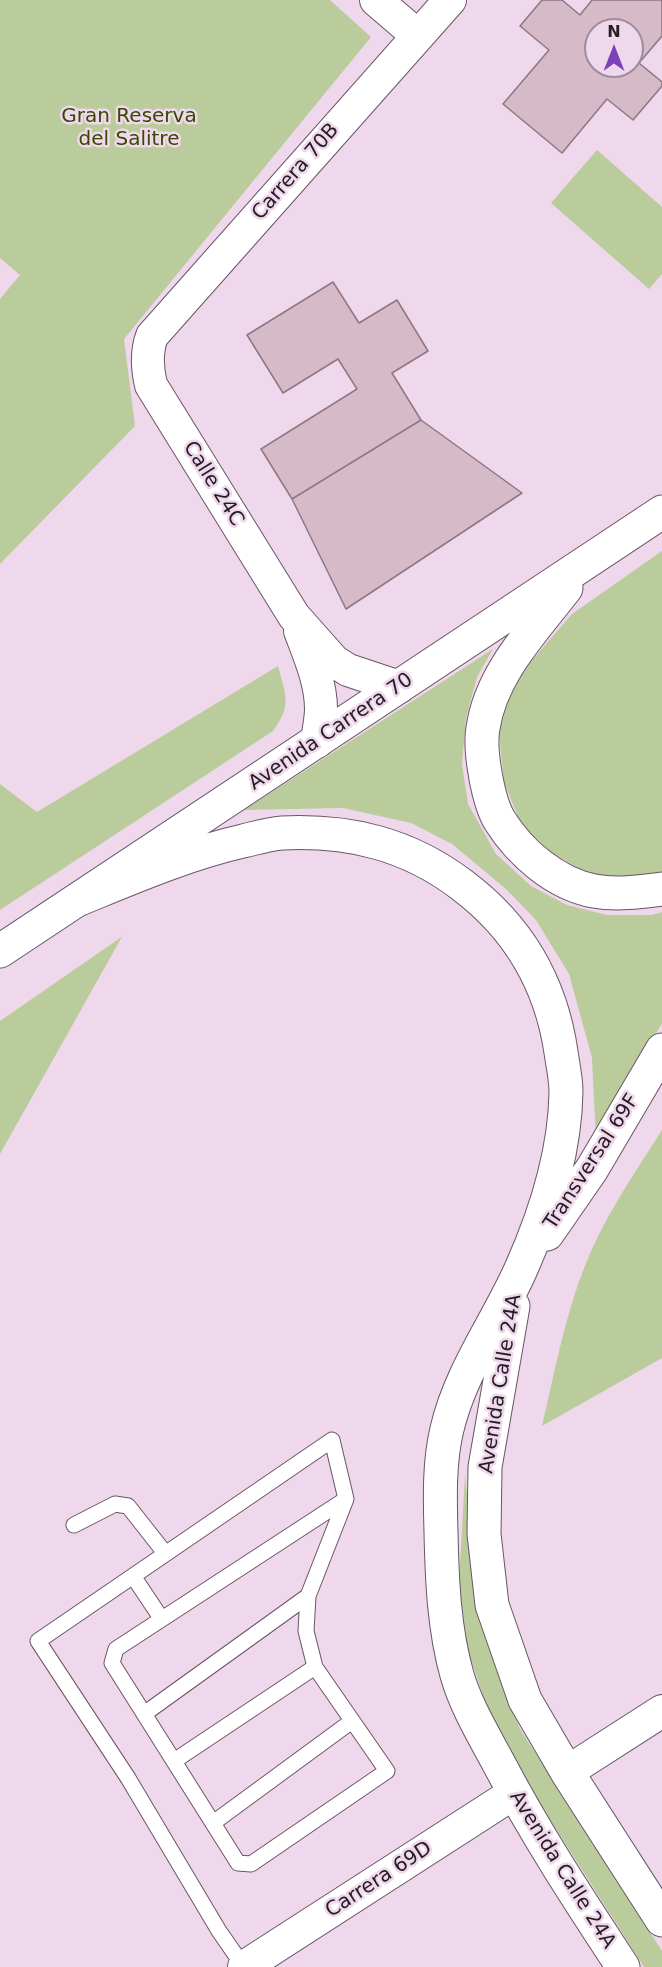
<!DOCTYPE html>
<html>
<head>
<meta charset="utf-8">
<style>
	body { margin:0 }
	#map { position:relative; width:662px; height:1967px; overflow:hidden; background:#efd8ec; font-family:"DejaVu Sans",sans-serif }
	canvas { display:block }
	.north { position:absolute; left:584px; top:18px; width:60px; height:60px; box-sizing:border-box; background:#efd8ec; border:2px solid #9e8d9c; border-radius:50%; rotate:0deg; font-size:16px; font-weight:700; line-height:24px; text-align:center; color:#251d24 }
	.north::after { content:''; display:block; margin:auto; width:21px; height:27px; background:#7b43ba; clip-path:polygon(50% 0,100% 100%,50% 72%,0 100%) }
</style>
</head>
<body>
<div id="map">
<canvas width="662" height="1967"></canvas>
<div class="north">N</div>
</div>
<script>
const context = document.querySelector('canvas').getContext('2d');
context.lineJoin = 'round';
function paint(path, color) {
  context.fillStyle = color;
  context.fill(path, 'evenodd');
}
function stroke(path, color, width, dash) {
  context.strokeStyle = color;
  context.lineWidth = width;
  context.lineCap = dash ? 'butt' : 'round';
  context.setLineDash(dash || []);
  context.stroke(path);
}
function write(font, color, halo, rows, align = 'center') {
  context.font = font + ' "DejaVu Sans",sans-serif';
  context.lineWidth = 5;
  context.setLineDash([]);
  context.textBaseline = 'middle';
  context.strokeStyle = halo;
  context.fillStyle = color;
  for (const [text, x, y, turn = 0] of rows) {
    context.save();
    context.translate(x, y);
    context.rotate((+turn || 0) * Math.PI / 180);
    context.textAlign = isNaN(turn) ? turn : align;
    if (halo) context.strokeText(text, 0, 0);
    context.fillText(text, 0, 0);
    context.restore();
  }
}
paint(new Path2D(`
	M0 0H330L371 37 124 339 135 426 0 564V299L20 275 0 258Z
	M597 150 662 207V274L649 289 551 203Z
	M662 551V873L632 878 588 874 552 853 521 824 504 782 499 733 512 683 572 614Z
	M493 649 477 677 466 718 462 764 468 804 496 854 531 886 567 905 607 915H652L662 912V1023L596 1140 592 1058 569 974 536 920 506 889 452 844 411 823 343 808 244 810Z
	M278 666C286 696 292 705 273 731L0 910V784L37 812Z
	M123 936V935L0 1154V1021Z
	M662 1130V1358L542 1426C556 1366 567 1305 592 1249 611 1207 638 1168 662 1130Z
	M465 1475 472 1542 484 1625 498 1674 520 1729 662 1951V1967H644L528 1785 491 1719 468 1651 459 1582Z`), '#bacc9b');
const building = new Path2D(`
	M542 0H562L580 15 592 0H662V36L639 63 662 82V86L633 120 607 99 562 153 503 104 549 50 520 26ZM596 30H632V66H596Z
	M333 282 359 323 397 300 428 351 392 373 421 420 292 499 261 449 357 389 338 359 283 393 247 335Z
	M421 420 522 493 346 609 292 499Z`);
paint(building, '#d6bac7');
stroke(building, '#907682', 1.5);
const lane = new Path2D(`
	M74 1525 115 1504 128 1506 165 1553
	M133 1576 161 1618
	M144 1714 308 1596
	M174 1761 315 1667
	M213 1823 352 1721
	M244 1967 219 1931 128 1778 38 1641 332 1440 346 1499 308 1596 306 1631 315 1667 387 1771 251 1864 238 1863 112 1663 116 1649 346 1499`);
const street = new Path2D(`
	M376 0 418 36
	M300 631C309 655 321 682 321 709 321 720 318 731 317 742
	M399 687 348 670 334 661 294 616 151 385C147 368 146 352 152 336L450 0
	M567 1772 662 1711
	M244 1967 514 1793`);
const secondary = new Path2D(`
	M566 588C534 630 491 673 483 728 479 750 488 802 500 821 520 853 556 884 594 891 616 895 639 892 662 889
	M77 900C131 878 186 854 243 841 256 838 269 834 282 833 350 830 408 844 462 885 518 927 551 984 561 1052 563 1066 566 1079 566 1092 565 1154 546 1213 521 1269 497 1323 461 1370 447 1429 439 1462 440 1498 441 1532 442 1580 444 1629 457 1675 466 1706 483 1734 498 1762 535 1833 579 1900 623 1967
	M0 951 662 512
	M547 1234 592 1169 662 1050
	M513 1306 485 1467 484 1534 492 1605 525 1700 567 1772 662 1920`);
stroke(lane, '#685566', 17);
stroke(street, '#685566', 34);
stroke(secondary, '#685566', 35);
stroke(lane, '#fff', 15);
stroke(street, '#fff', 32);
stroke(secondary, '#fff', 33);
write('20px', '#364802', '#efd8ec', [
	["Gran Reserva",129,117],
	["del Salitre",129,140]
]);
write('20px', '#251d24', '#efd8ec', [
	["Carrera 70B",296,172,-49],
	["Calle 24C",213,484,58],
	["Avenida Carrera 70",331,732,-34],
	["Transversal 69F",592,1162,-57],
	["Avenida Calle 24A",501,1384,-81],
	["Avenida Calle 24A",562,1870,58],
	["Carrera 69D",379,1880,-33]
]);
</script>
</body>
</html>
